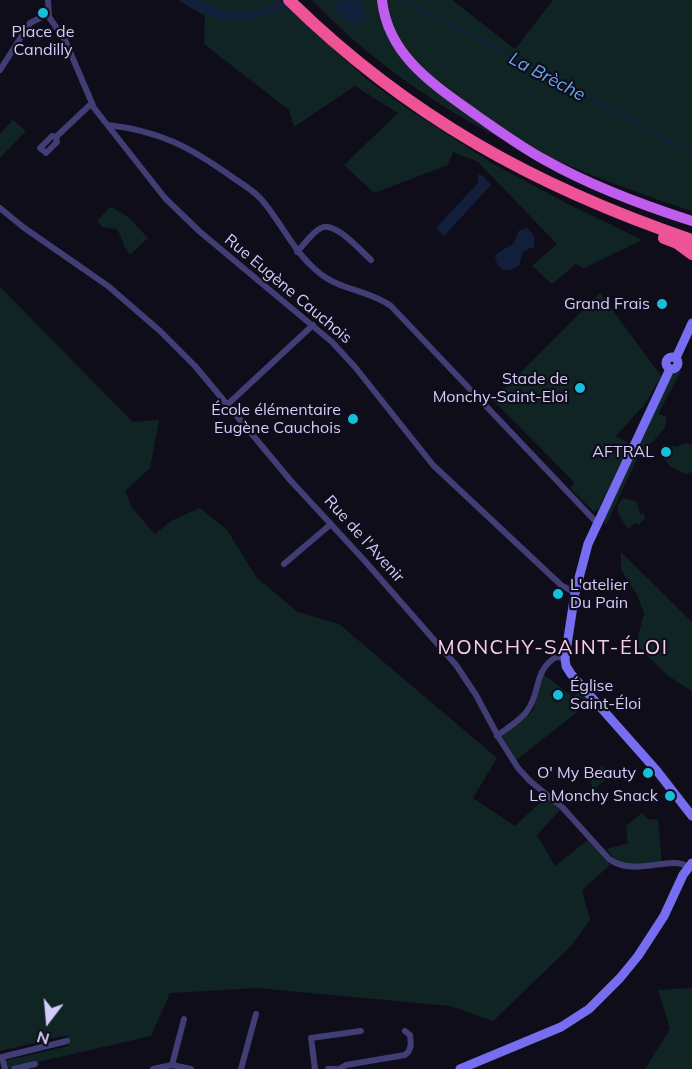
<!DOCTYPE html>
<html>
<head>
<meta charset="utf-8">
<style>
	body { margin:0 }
	#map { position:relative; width:692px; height:1069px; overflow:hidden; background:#100d1b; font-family:Mulish,sans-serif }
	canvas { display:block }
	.north { position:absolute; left:18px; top:991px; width:60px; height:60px; -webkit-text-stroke:4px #100d1b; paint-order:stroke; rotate:196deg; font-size:16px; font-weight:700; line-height:24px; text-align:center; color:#d3ccfa }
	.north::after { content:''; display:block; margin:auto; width:21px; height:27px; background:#d3ccfa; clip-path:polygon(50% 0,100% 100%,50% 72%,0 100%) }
</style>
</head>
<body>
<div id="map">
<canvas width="692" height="1069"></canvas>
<div class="north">N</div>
</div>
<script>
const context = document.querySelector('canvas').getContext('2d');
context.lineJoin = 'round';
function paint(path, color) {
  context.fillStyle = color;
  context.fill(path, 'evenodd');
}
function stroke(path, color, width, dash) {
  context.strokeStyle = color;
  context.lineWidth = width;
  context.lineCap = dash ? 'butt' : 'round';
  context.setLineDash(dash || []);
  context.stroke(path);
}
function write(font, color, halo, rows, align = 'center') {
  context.font = font + ' Mulish,sans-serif';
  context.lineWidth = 4.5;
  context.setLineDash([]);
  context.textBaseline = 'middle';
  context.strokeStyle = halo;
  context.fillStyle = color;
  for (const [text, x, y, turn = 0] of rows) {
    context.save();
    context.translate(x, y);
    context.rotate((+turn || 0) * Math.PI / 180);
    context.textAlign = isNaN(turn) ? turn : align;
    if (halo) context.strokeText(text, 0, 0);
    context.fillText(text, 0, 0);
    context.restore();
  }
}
paint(new Path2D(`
	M178 0H280L365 78 405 107 490 162 568 204 642 240 584 268 576 264 552 284 532 266 557 244 478 162 453 152 448 165 374 193 344 165 398 113 355 86 294 127 289 110 204 44 205 16Z
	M312 0H452L515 49 553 0H692V211C646 196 600 179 555 160 538 154 520 148 504 140 434 105 366 57 312 0Z
	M13 120 26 131 0 158V134Z
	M112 207 128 217 148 238 130 255C123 247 123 239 117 229L103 227 97 221 108 209Z
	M0 287 133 422 159 420 150 468 125 491 132 508 155 534 171 521 200 508 227 530 257 578 298 612 339 624 497 758 473 798 515 826 546 797 560 810 537 835 555 866 588 840 610 865 582 890 590 920 571 946 493 1021 450 1006 257 988 170 993 151 1036 7 1069 4 1061 69 1046 67 1035 0 1051Z
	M600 293 661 376 645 404 616 436 630 444 599 508 594 512 570 488 574 484 573 481 493 400Z
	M677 370 681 371 658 414 665 416 667 421 664 429 637 459 606 525 604 520 672 372Z
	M686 443 692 445V472L686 474 671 467 661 455V449L664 444 676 447Z
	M623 498 636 501 641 515 644 513 645 519 638 525 636 523 628 529 619 515 617 506Z
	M621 552 692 622V691L667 675 636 644 644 613 637 595 621 569Z
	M543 674 573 697 581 689 590 698 576 713 516 760 503 738V736L533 711Z
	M602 765 611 776 592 790 591 777Z
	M642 813 648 819 658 820 662 864C641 865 619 871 607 849L628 843 626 826Z
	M692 988V1069H645L670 1029 658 990Z`), '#112424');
paint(new Path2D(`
	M180 0C186 0 193 0 199 0 205 2 211 6 217 8 236 14 266 12 282 0L289 7C266 17 239 25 214 17 202 13 191 6 180 0Z
	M353 0 362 3 367 16C356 32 344 17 334 8V3Z
	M478 174 484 177 491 185 444 236 436 228 478 183Z
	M528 228 534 236V247L523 251 519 266 510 270H503C484 252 505 251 513 244 516 240 516 234 520 230Z`), '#111f3b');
stroke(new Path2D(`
	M402 0 432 14 692 153`), '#111f3b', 2);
stroke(new Path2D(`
	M48 0 49 17 65 40 94 108 165 198 199 231 332 342 355 367 433 465 561 585 575 593
	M0 70 30 23 48 14
	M108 125C160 131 190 147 232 177 242 184 253 190 261 199 282 223 292 250 317 271 338 290 369 290 391 306L597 523
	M56 137 57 142 46 153 40 148 52 136 56 137 92 103
	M0 208 23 227 108 286 160 331 195 366 291 481 364 560 456 665 476 695 499 738 518 768 530 781 563 808 609 859C635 878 672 854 688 867
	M297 252C304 245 312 232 321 228 334 220 361 251 371 260
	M228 404 313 325
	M284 564 331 524
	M497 736C507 728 520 721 527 711 541 693 533 671 556 657L565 658
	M172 1065 184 1019
	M5 1069 2 1057 67 1041
	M14 1069 35 1064
	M153 1069 172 1065 191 1069
	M241 1069 256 1014
	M315 1069 311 1038 361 1031
	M328 1069H336
	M339 1069 346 1065 405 1055C412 1050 411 1043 410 1035L405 1031`), '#413d75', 6);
stroke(new Path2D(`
	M666 363a6 6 0 1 1 12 0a6 6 0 1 1-12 0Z
	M676 358 692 323
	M670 369 588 544 575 593 565 658 566 666 571 674 657 771 692 816
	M460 1069 561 1027 589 1009 620 978 638 956 664 916 683 875 692 863`), '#766df0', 9);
stroke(new Path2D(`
	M382 0C388 56 434 85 476 115 499 131 521 147 545 160 591 186 642 205 692 221`), '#bf5eee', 10);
stroke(new Path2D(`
	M289 0C407 116 536 187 692 240
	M664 238 677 243 692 254`), '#ed5396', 12);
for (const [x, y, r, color] of [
	[43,13,6,"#17beda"],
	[662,304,6,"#17beda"],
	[580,388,6,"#17beda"],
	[353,419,6,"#17beda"],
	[666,452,6,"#17beda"],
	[558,594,6,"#17beda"],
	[558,695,6,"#17beda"],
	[648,773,6,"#17beda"],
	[670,796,6,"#17beda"]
]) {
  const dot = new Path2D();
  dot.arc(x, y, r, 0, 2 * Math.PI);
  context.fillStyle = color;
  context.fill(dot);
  stroke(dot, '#100d1b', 2);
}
write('16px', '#d3ccfa', '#100d1b', [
	["Place de",43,32,"center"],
	["Candilly",43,50,"center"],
	["Grand Frais",650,304],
	["Stade de",568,379],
	["Monchy-Saint-Eloi",568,397],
	["École élémentaire",341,410],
	["Eugène Cauchois",341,428],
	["AFTRAL",654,452],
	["L'atelier",570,585,"left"],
	["Du Pain",570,603,"left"],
	["Église",570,686,"left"],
	["Saint-Éloi",570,704,"left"],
	["O' My Beauty",636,773],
	["Le Monchy Snack",658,796]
], 'right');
write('16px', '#d3ccfa', '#100d1b', [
	["Rue Eugène Cauchois",288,289,40],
	["Rue de l'Avenir",364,539,48]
]);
write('italic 18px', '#65a8ef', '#100d1b', [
	["La Brèche",547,77,28]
]);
context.letterSpacing = '1.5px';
write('20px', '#facee8', '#100d1b', [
	["MONCHY-SAINT-ÉLOI",553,648]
]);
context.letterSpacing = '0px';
</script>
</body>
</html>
